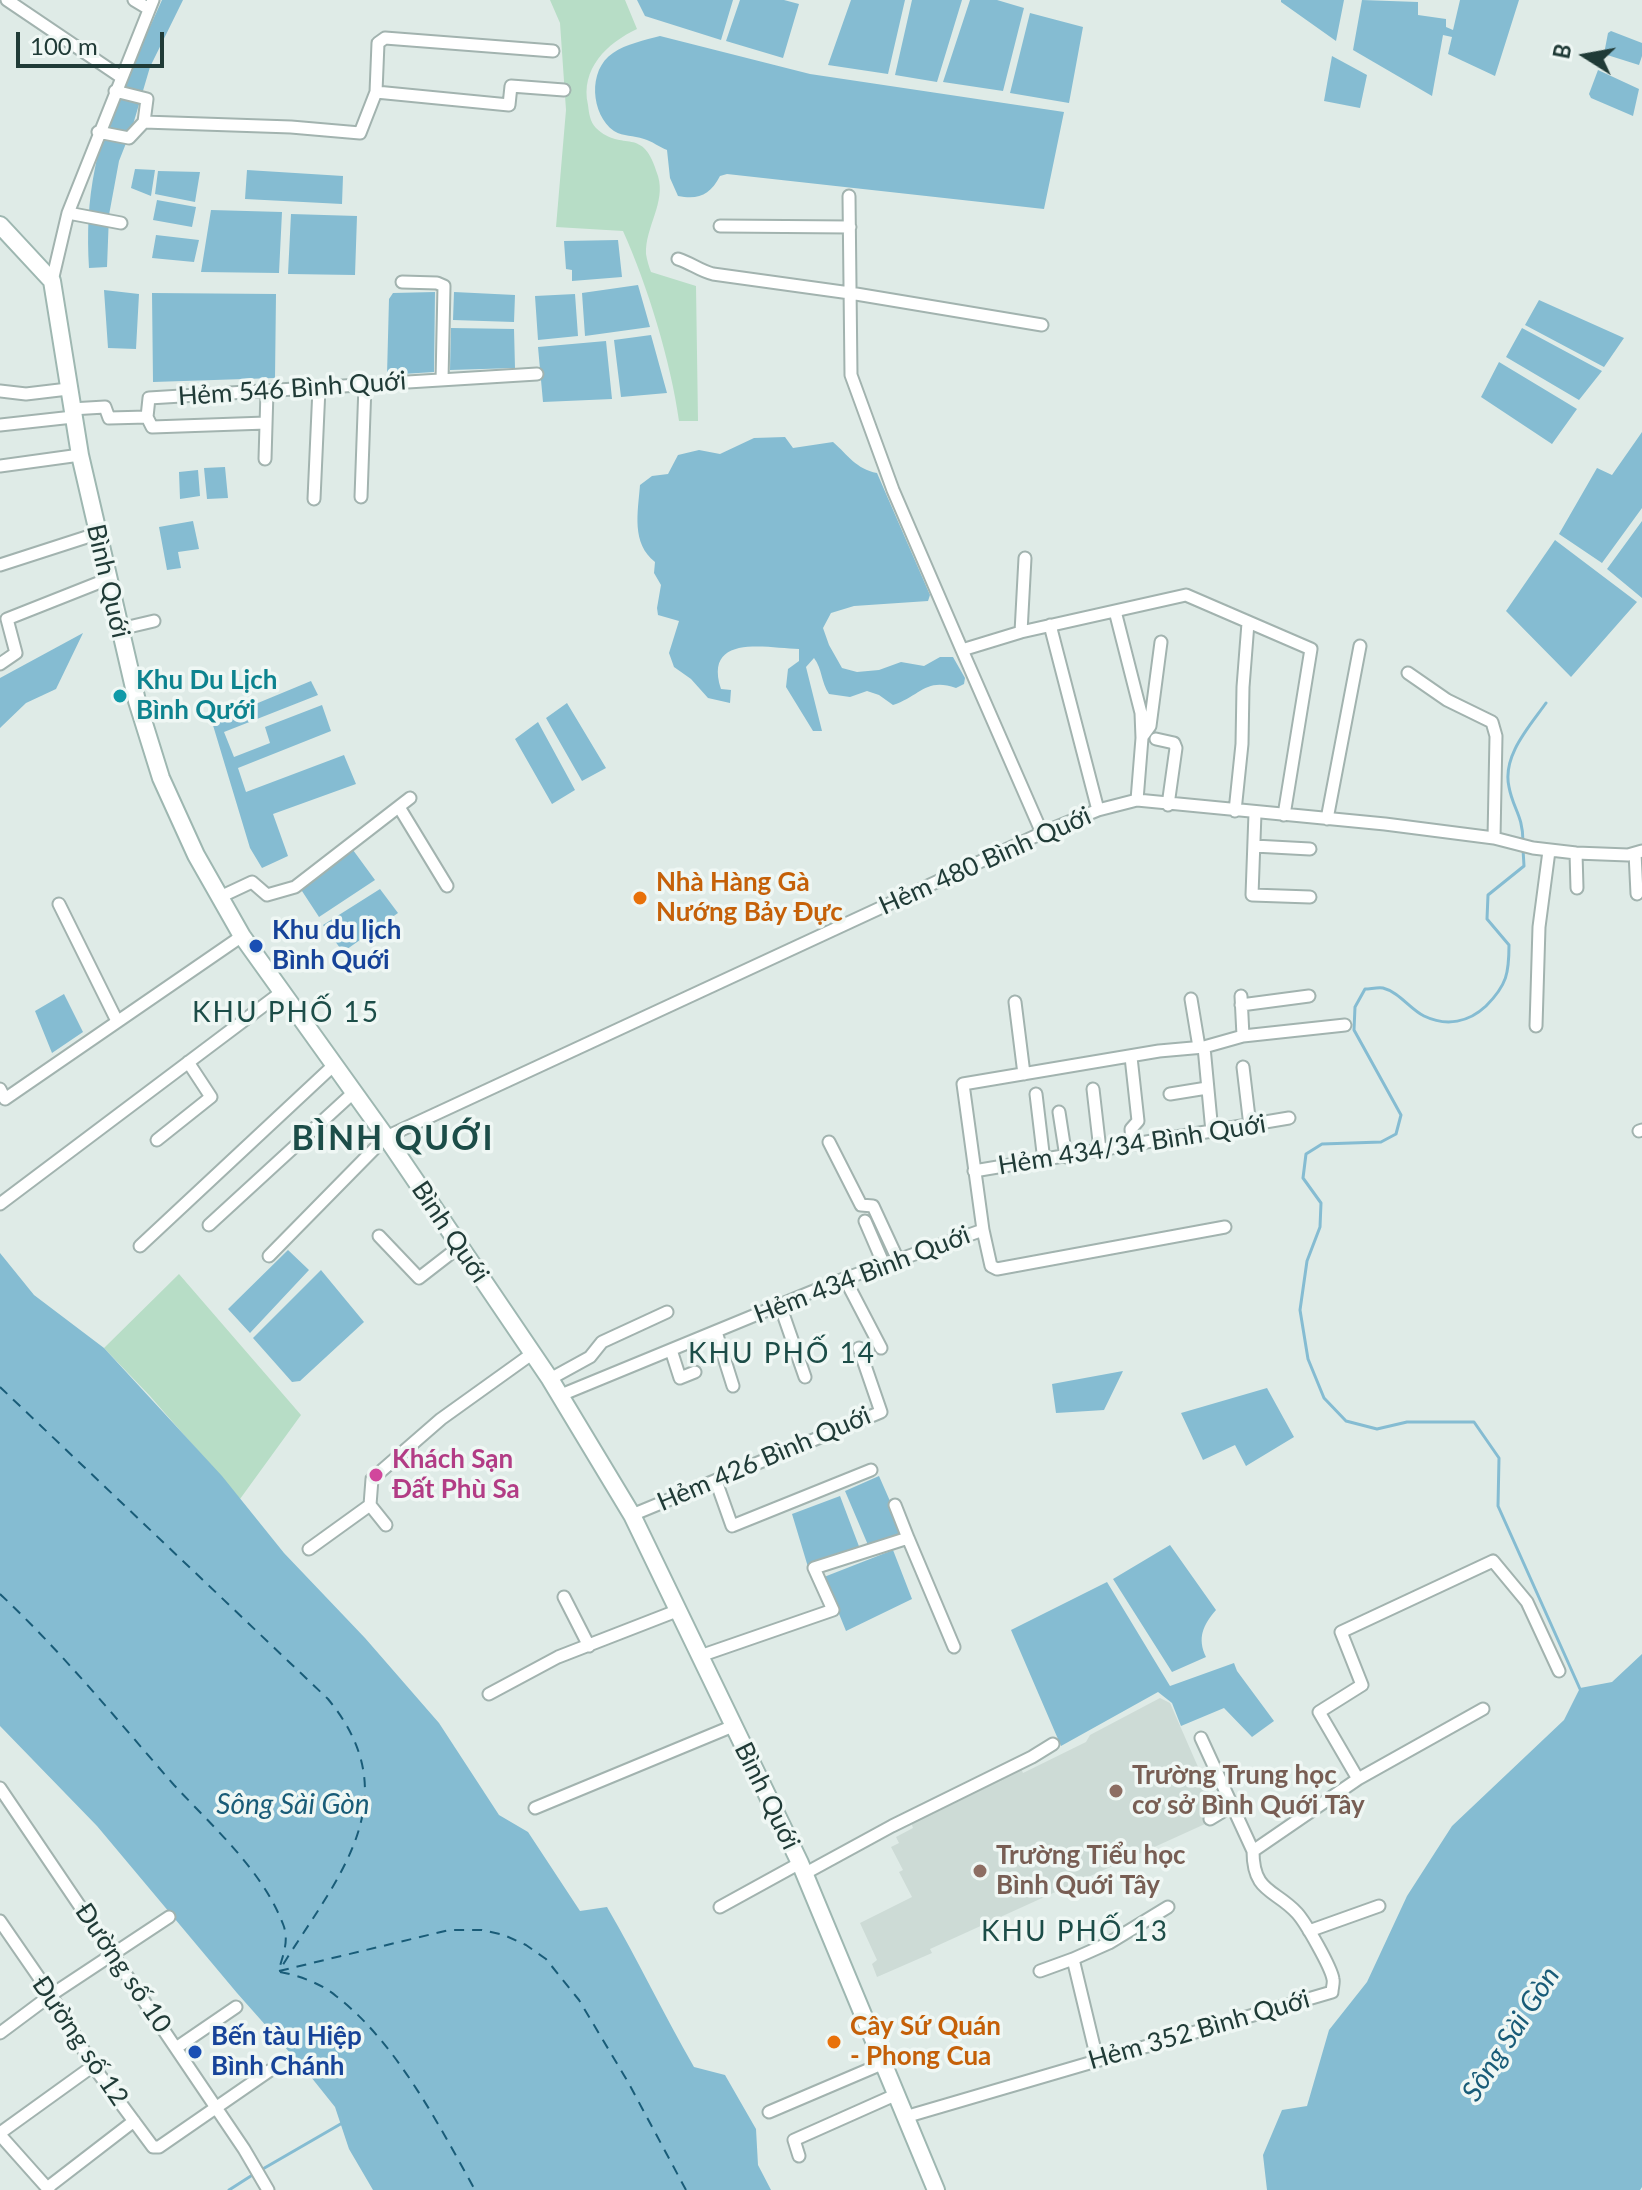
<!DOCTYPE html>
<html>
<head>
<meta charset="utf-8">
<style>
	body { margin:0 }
	#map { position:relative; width:1642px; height:2190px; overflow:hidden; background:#dfebe7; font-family:Lato,sans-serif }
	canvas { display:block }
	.north { position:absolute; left:1546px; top:16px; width:80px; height:80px; -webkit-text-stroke:6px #eff7f4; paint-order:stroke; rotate:281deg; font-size:22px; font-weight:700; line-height:32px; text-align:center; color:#203b37 }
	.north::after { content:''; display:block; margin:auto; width:28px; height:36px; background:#203b37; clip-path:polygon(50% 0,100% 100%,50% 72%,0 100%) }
	.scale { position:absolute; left:16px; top:32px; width:148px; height:36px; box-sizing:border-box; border:4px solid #203b37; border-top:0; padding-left:10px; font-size:24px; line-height:28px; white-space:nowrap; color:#203b37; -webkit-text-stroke:6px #eff7f4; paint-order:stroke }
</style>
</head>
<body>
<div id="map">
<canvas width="1642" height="2190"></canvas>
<div class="north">B</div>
<div class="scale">100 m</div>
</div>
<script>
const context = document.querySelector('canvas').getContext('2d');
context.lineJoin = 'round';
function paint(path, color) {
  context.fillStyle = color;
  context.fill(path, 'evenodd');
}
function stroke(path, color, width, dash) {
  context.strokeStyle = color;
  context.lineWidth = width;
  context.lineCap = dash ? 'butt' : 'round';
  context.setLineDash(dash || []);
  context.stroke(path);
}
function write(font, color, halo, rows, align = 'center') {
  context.font = font + ' Lato,sans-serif';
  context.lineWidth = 7;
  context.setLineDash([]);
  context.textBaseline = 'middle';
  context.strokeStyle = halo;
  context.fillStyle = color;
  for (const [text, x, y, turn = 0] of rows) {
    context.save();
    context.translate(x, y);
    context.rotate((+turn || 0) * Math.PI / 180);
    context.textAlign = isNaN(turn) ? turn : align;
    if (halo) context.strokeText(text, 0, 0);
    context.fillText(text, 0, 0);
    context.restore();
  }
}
paint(new Path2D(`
	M1160 1698 1170 1703 1216 1808 1212 1810 1216 1819 930 1949 932 1953 877 1977 872 1964 877 1960 860 1923 912 1897 899 1872 903 1870 891 1847 899 1843 896 1837 913 1828 910 1819 1019 1764 1023 1773 1086 1742 1090 1735Z`), '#cddbd6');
paint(new Path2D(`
	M550 0H625L637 29C607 43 580 69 588 105 589 113 590 122 596 128 623 154 643 123 658 176 666 203 645 227 646 254 647 260 649 267 651 272L696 286 698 421H679C671 362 647 284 623 231L556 227 566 110 560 23Z
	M179 1274 301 1415 240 1499 150 1396 104 1348Z`), '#b7ddc6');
paint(new Path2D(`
	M162 0H183L150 67 132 128 119 161 109 215 107 267 89 268C87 234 88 202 95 168 105 116 140 50 162 0Z
	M637 0H733L721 40 645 16Z
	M740 0H784L799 4 783 58 726 41Z
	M851 0H905L888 74 828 65Z
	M912 0H962L937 82 895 75Z
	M970 0H997L1024 8 1003 91 943 82Z
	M1281 0H1344L1336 41 1281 2Z
	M1362 0 1418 2V15L1446 19V27L1453 30 1460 0H1519L1495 76 1448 54 1452 37 1443 35 1432 96 1353 50Z
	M1030 13 1083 27 1069 103 1010 93Z
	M1611 31 1642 43V56L1639 65 1604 54 1608 33Z
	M660 36 810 74 1064 112 1044 209 727 174 720 176C710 195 699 200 678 196L670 178 667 150C659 147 652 141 644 139 633 135 624 137 614 131 591 115 587 70 613 53 626 44 645 40 660 36Z
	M1332 56 1367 75 1360 108 1324 101Z
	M1598 70 1639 89 1633 116 1591 98 1589 94Z
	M135 169 155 170 151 196 131 188Z
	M247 170 343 176 342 204 245 199Z
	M158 171 200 172 195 202 155 194Z
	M157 200 196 207 192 227 153 220Z
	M211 210 282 212 279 273 201 272Z
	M291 214 357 216 355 275 288 274Z
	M156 235 199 240 194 262 152 258Z
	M618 240 622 277 572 281V270L566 269 564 241Z
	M638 285 650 327 585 336 582 293Z
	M104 290 139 294 136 349 108 348Z
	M435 292 434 372 387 375 389 299 393 293Z
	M454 292 515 295 514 322 453 320Z
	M152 293 276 294 275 378 153 382Z
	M575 294 578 336 538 340 535 296Z
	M1539 300 1624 338 1604 367 1525 325Z
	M451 328 514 329 515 368 450 370Z
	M1522 328 1602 371 1579 400 1506 357Z
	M651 335 667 393 621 397 614 340Z
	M606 341 612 399 543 402 538 347Z
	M1499 362 1577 409 1552 444 1481 397Z
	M1642 432V508L1602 563 1559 534 1597 468 1612 475Z
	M785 437 793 448 833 442C848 455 856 469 877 473L930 595 928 601 854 606 831 613 823 628 829 645 842 668 857 672 879 670 901 662 924 666 940 657H953L965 678 964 684 956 688C926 677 920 696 893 705L879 695 867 691 850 697 829 694C821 682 822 668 814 658L806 667 822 731H813L786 687 788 669 799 661V649C767 648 703 633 721 689L731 690 730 703 708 698 691 679 674 667 669 653 679 621 658 615 657 608 661 585 654 573 655 562C631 543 638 512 640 485L652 476 668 474 678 455 699 450 720 454 754 438Z
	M225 467 228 498 207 499 204 468Z
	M198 470 200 496 180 499 179 472Z
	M193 521 199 549 178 552 181 568 167 570 159 527Z
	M1642 521V598L1607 569Z
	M1555 540 1637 602 1571 677 1506 611Z
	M83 633 56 689 26 703 0 728V678Z
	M311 681 318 695 224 732 234 757 270 743 265 727 322 705 331 731 238 768 246 792 344 755 356 784 273 814 288 856 262 868 250 848 212 722Z
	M567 703 606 768 582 781 546 718Z
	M538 722 575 790 552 804 515 739Z
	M353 850 375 880 319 917 300 888Z
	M380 889 398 913 343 952 323 925Z
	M64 994 83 1032 52 1053 35 1011Z
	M288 1250 309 1270 250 1333 228 1309Z
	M0 1253 34 1295 104 1348 222 1476 284 1553 365 1638 439 1723 499 1815 528 1832 580 1911 607 1907C638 1960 664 2015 694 2067L725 2075 756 2129 758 2165 771 2190H373L349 2149 335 2107 307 2072 237 1993 97 1826 0 1726Z
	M321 1270 364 1322 300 1381 292 1382 253 1338Z
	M1123 1371 1104 1410 1056 1413 1052 1384Z
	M1267 1388 1294 1437 1246 1466 1235 1445 1203 1460 1181 1413Z
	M879 1476 904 1533 868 1545 845 1491Z
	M840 1496 860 1549 808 1567 792 1514Z
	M1170 1545 1216 1610C1203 1625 1197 1638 1206 1657L1172 1672 1113 1579Z
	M893 1550 912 1599 846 1631 824 1577Z
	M1107 1582 1170 1686 1234 1663 1237 1671 1274 1721 1252 1737 1224 1708 1181 1726 1172 1703 1158 1692 1061 1746 1011 1630Z
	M1642 1654V2187L1640 2190H1267L1263 2155 1282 2110 1307 2106 1329 2030 1367 1982 1407 1896 1452 1826 1564 1720 1580 1688 1612 1682Z`), '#85bcd2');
stroke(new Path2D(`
	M1523 842C1523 815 1513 809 1509 787 1502 756 1529 727 1546 703
	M1523 849 1524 866 1488 895 1487 919 1509 945C1509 973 1507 985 1486 1006 1469 1022 1447 1027 1424 1016 1410 1009 1399 992 1383 988 1378 987 1370 989 1365 989L1355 1007 1354 1030 1401 1115 1396 1134 1381 1142 1322 1144 1306 1154 1303 1178 1321 1203 1320 1227 1307 1261 1300 1310 1308 1359 1324 1398 1346 1421 1377 1429 1407 1422H1474L1499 1458 1498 1506 1580 1689
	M261 2170 344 2122
	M229 2190 254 2174`), '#85bcd2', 3);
stroke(new Path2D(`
	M0 1387 328 1699C412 1801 334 1881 279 1971
	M0 1594C63 1653 117 1720 174 1785 213 1827 262 1870 283 1924 289 1939 284 1952 280 1966
	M279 1971 449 1930H482L504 1935 526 1945 546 1959 579 2000 628 2082 686 2190
	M280 1972C298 1975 322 1984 336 1996 396 2042 439 2125 475 2190`), '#195c78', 2, [10, 8]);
const street = new Path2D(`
	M7 0 121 77
	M134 0 149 9
	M115 91 147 99 144 122 291 127 360 133 376 92 378 43 385 38 553 51
	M376 92 509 105 511 86 564 90
	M98 132 129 138 144 122
	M849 196 851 375 893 490 962 650
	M68 213 121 223
	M720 226 850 227
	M678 259C691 263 700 271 713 274L850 293 1042 325
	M52 281 68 213 153 0
	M402 282 437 283 444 286 442 380
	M0 391 26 394 68 389
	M71 409 105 407 109 418 147 417 149 398 537 374
	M147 417 152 427 266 423
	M0 425 73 417
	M265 459 267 391
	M0 466 80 455
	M361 497 365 385
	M314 499 319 388
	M1025 558 1021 632 962 650 1042 833
	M0 565 96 534
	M1115 611 1141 713 1142 738 1137 800
	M1050 625 1098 810
	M120 629 154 621
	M1021 632 1186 595 1311 649 1284 815
	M0 664 16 653 7 619 108 579
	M1408 673 1447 700 1492 722 1496 736 1494 838
	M1142 737 1150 726 1161 642
	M1156 739 1174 743 1176 748 1168 805
	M399 807 447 886
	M1235 811 1242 744 1243 687 1248 623
	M1255 813 1252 895 1310 897
	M1327 819 1360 646
	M1254 846 1310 849
	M1576 853 1577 888
	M1635 853 1637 894
	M220 897 252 882 267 895 295 887 410 798
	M59 904 117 1021
	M1241 996 1243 1036
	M1191 999 1199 1047
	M1015 1002 1024 1074
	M1241 1005 1309 996
	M1536 1026 1539 927 1549 851
	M1204 1047 1212 1132
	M1131 1057 1138 1121 1131 1129 1132 1144
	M1243 1067 1250 1126
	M0 1089 5 1099 242 936
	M1093 1089 1100 1150
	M1036 1094 1044 1161
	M1170 1094 1207 1088
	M1059 1112 1066 1157
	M1639 1131 1642 1130
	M157 1140 211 1097 188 1062
	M829 1142 861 1205 873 1206 898 1260
	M974 1171 1289 1118
	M0 1204 283 991
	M865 1221 884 1265
	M209 1225 353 1093
	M983 1230 991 1266 997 1269 1225 1227
	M379 1236 419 1278 459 1247
	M140 1246 334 1065
	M269 1256 386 1137 1042 833 1098 810 1137 800 1385 824 1494 838 1533 848 1576 853 1628 855 1642 851
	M845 1279 881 1348
	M780 1305 805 1377
	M716 1332 733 1386
	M671 1350 680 1378 695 1372
	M550 1379 590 1357 602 1342 667 1312
	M561 1395 838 1281 983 1230 963 1084 1159 1051 1204 1047 1243 1036 1345 1025
	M716 1481 732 1526 871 1470
	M370 1505 386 1525
	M895 1505 908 1538
	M632 1515 881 1412 859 1348
	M309 1549 370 1505 372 1479 441 1419 533 1353
	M564 1597 589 1646
	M700 1656 833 1610 814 1568 908 1538 954 1647
	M489 1694 558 1657 679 1610
	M1201 1738 1253 1851
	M1358 1779 1319 1712 1362 1685 1341 1632 1493 1561 1527 1602 1559 1671
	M0 1788 244 2149 268 2190
	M535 1808 733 1726
	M1210 1819 1233 1805
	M804 1874 892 1826 1032 1757 1053 1744
	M720 1907 800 1863
	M0 1921 51 1995 93 2066 153 2147H159L269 2071
	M1309 1931 1379 1906
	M1073 1959 1109 1943 1168 1907
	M1040 1971 1073 1959 1097 2059
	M0 2033 51 1995 169 1917
	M176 2048 236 2007
	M769 2112 884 2063
	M905 2117 1332 1992C1332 1988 1334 1983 1333 1979 1331 1967 1306 1923 1297 1913 1275 1889 1253 1893 1253 1851L1358 1779 1483 1709
	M0 2133 93 2066
	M0 2135 49 2190
	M799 2156 794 2140 895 2095
	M47 2188 134 2121`);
const secondary = new Path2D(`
	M0 225 52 281 80 455 137 701 161 778 196 855 242 936 386 1137 550 1379 632 1515 800 1863 936 2190`);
stroke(street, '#a2b3af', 15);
stroke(secondary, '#9eb7b1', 20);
stroke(street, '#fff', 11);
stroke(secondary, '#fff', 16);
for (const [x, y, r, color] of [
	[120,696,8,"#0f9aa8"],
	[640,898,8,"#e8710a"],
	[256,946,8,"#1a4fb4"],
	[376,1475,8,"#d1479c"],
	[1116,1791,8,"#8d6e63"],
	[980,1871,8,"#8d6e63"],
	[834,2042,8,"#e8710a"],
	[195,2052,8,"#1a4fb4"]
]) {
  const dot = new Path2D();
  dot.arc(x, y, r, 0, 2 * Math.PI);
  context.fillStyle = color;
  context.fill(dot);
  stroke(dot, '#eff7f4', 3);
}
write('26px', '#203b37', '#eff7f4', [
	["Hẻm 546 Bình Quới",292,389,-4],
	["Bình Quới",108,581,77],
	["Hẻm 480 Bình Quới",985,861,-24],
	["Hẻm 434/34 Bình Quới",1132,1145,-9],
	["Bình Quới",450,1232,56],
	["Hẻm 434 Bình Quới",862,1275,-21],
	["Hẻm 426 Bình Quới",764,1459,-23],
	["Bình Quới",767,1796,64],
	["Đường số 10",123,1968,56],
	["Hẻm 352 Bình Quới",1199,2030,-16],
	["Đường số 12",80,2041,56]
]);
write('bold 26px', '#0d838f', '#eff7f4', [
	["Khu Du Lịch",136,681],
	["Bình Qưới",136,711]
], 'left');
write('bold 26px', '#c56008', '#eff7f4', [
	["Nhà Hàng Gà",656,883],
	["Nướng Bảy Đực",656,913],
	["Cây Sứ Quán",850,2027],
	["- Phong Cua",850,2057]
], 'left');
write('bold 26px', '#164399', '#eff7f4', [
	["Khu du lịch",272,931],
	["Bình Quới",272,961],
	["Bến tàu Hiệp",211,2037],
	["Bình Chánh",211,2067]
], 'left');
write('bold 26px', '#b23c85', '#eff7f4', [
	["Khách Sạn",392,1460],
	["Đất Phù Sa",392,1490]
], 'left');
write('bold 26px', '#785e54', '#eff7f4', [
	["Trường Trung học",1132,1776],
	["cơ sở Bình Quới Tây",1132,1806],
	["Trường Tiểu học",996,1856],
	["Bình Quới Tây",996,1886]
], 'left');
context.letterSpacing = '2px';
write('28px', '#1c4d48', '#eff7f4', [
	["KHU PHỐ 15",286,1013],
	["KHU PHỐ 14",782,1354],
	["KHU PHỐ 13",1075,1932]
]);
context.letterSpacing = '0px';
write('italic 28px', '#195c78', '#eff7f4', [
	["Sông Sài Gòn",293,1805],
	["Sông Sài Gòn",1511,2034,-57]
]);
context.letterSpacing = '2px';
write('bold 34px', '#1c4d48', '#eff7f4', [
	["BÌNH QUỚI",393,1139]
]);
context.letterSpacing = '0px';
</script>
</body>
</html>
